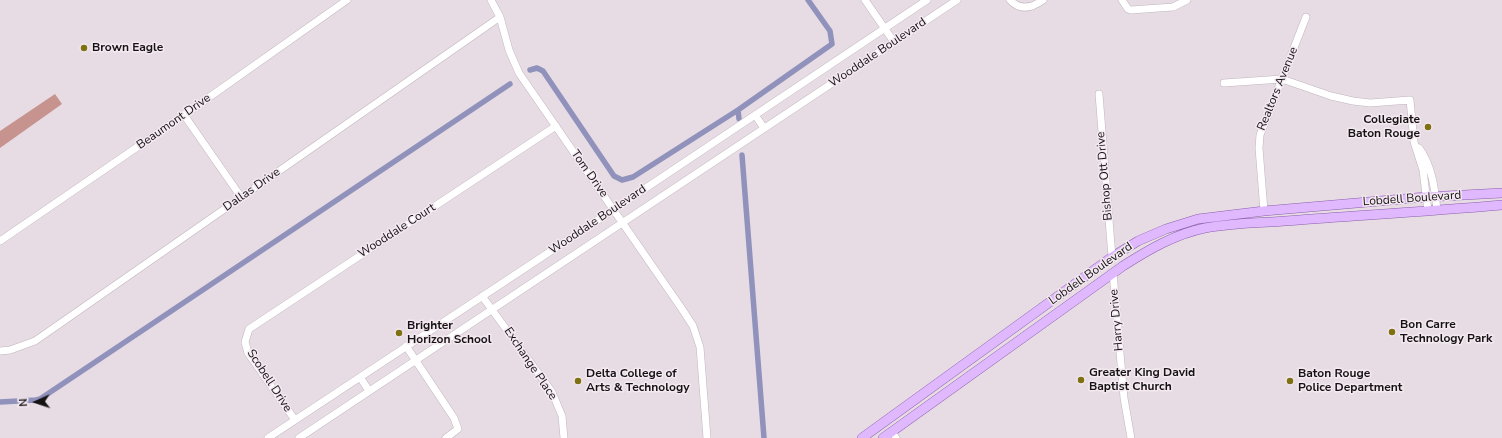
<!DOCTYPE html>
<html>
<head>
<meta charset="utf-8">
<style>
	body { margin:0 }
	#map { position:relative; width:1502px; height:438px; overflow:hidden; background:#e7dce4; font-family:"Nunito Sans",sans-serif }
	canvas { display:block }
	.north { position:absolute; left:16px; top:382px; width:40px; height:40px; -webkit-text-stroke:3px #f4e9f1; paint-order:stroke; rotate:267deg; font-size:11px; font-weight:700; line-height:16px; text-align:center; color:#151214 }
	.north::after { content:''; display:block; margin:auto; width:14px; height:18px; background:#151214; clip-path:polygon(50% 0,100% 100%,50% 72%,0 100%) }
</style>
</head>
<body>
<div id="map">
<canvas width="1502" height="438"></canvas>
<div class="north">N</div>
</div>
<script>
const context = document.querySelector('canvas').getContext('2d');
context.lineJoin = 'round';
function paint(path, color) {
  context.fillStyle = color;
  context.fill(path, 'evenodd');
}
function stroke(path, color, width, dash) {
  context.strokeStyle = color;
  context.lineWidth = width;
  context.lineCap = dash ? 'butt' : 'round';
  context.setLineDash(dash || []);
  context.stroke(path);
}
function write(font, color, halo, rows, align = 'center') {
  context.font = font + ' "Nunito Sans",sans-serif';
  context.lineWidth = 3;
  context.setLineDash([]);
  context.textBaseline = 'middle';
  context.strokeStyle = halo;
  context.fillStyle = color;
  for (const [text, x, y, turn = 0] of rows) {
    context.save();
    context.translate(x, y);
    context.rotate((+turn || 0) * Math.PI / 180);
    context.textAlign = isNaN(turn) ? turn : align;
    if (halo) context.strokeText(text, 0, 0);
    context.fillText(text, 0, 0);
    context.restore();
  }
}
paint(new Path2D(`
	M55 94 62 104 0 148V131Z`), '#c7938e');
stroke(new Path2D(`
	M530 70 537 68 543 71 614 176 622 180 633 177 738 110 832 44 830 31 808 0
	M738 110 739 119
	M742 155 764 438
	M0 402 36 400 40 399 510 84`), '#9092bc', 5.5);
const minor = new Path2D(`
	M491 0 500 17 509 50 519 73 682 309 693 326 700 347 707 438
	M865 0 894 42
	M1010 0C1020 11 1032 8 1043 0
	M1122 0 1128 9 1131 10 1173 7 1187 0
	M1224 83 1282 79 1331 96 1353 101 1370 103 1410 100 1414 142 1423 170 1428 211
	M1099 94 1112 257
	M184 115 241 197
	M755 115 764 128
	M1419 148C1432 165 1435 190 1437 210
	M1264 211 1259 148 1260 135 1306 17
	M0 241 184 115 347 0
	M1113 273 1124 398 1131 438
	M482 296 552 392 562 416 564 438
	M406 346 454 418 458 429 446 438
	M0 351 10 350 35 341 500 17
	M360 377 369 391
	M295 420 248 353 245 342 249 329 556 126
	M892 432 896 438
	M268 438 613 210 927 0
	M299 438 957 0`);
const major = new Path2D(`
	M862 438 1112 257 1138 241 1166 229 1198 219 1264 211 1426 197 1502 193
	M883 438 1123 266C1148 250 1175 234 1205 228 1236 222 1268 223 1299 220 1367 215 1434 211 1502 205`);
stroke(minor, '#bfb5bd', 8);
stroke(major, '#8b5fac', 10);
stroke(minor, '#fff', 7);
stroke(major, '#dfb8fe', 9);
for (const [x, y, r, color] of [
	[84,48,4,"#7e7111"],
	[1428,127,4,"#7e7111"],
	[1392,332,4,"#7e7111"],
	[399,333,4,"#7e7111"],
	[1081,380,4,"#7e7111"],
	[578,381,4,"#7e7111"],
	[1290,381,4,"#7e7111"]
]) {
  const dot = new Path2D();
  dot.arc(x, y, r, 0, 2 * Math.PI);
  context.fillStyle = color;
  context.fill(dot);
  stroke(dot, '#f4e9f1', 1.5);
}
write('bold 12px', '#151214', '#f4e9f1', [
	["Brown Eagle",92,48],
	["Collegiate",1420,120,"right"],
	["Baton Rouge",1420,134,"right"],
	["Bon Carre",1400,325],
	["Technology Park",1400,339],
	["Brighter",407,326],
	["Horizon School",407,340],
	["Greater King David",1089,373],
	["Baptist Church",1089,387],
	["Delta College of",586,374],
	["Arts & Technology",586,388],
	["Baton Rouge",1298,374],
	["Police Department",1298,388]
], 'left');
write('12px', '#151214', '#f4e9f1', [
	["Wooddale Boulevard",878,53,-34],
	["Realtors Avenue",1278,89,-68],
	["Beaumont Drive",174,122,-35],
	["Tom Drive",589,174,55],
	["Bishop Ott Drive",1105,176,-95],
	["Dallas Drive",252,190,-35],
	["Lobdell Boulevard",1412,199,-4],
	["Wooddale Boulevard",598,220,-34],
	["Wooddale Court",397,231,-33],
	["Lobdell Boulevard",1091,274,-35],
	["Harry Drive",1117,320,-95],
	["Exchange Place",530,364,56],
	["Scobell Drive",269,381,57]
]);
</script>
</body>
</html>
